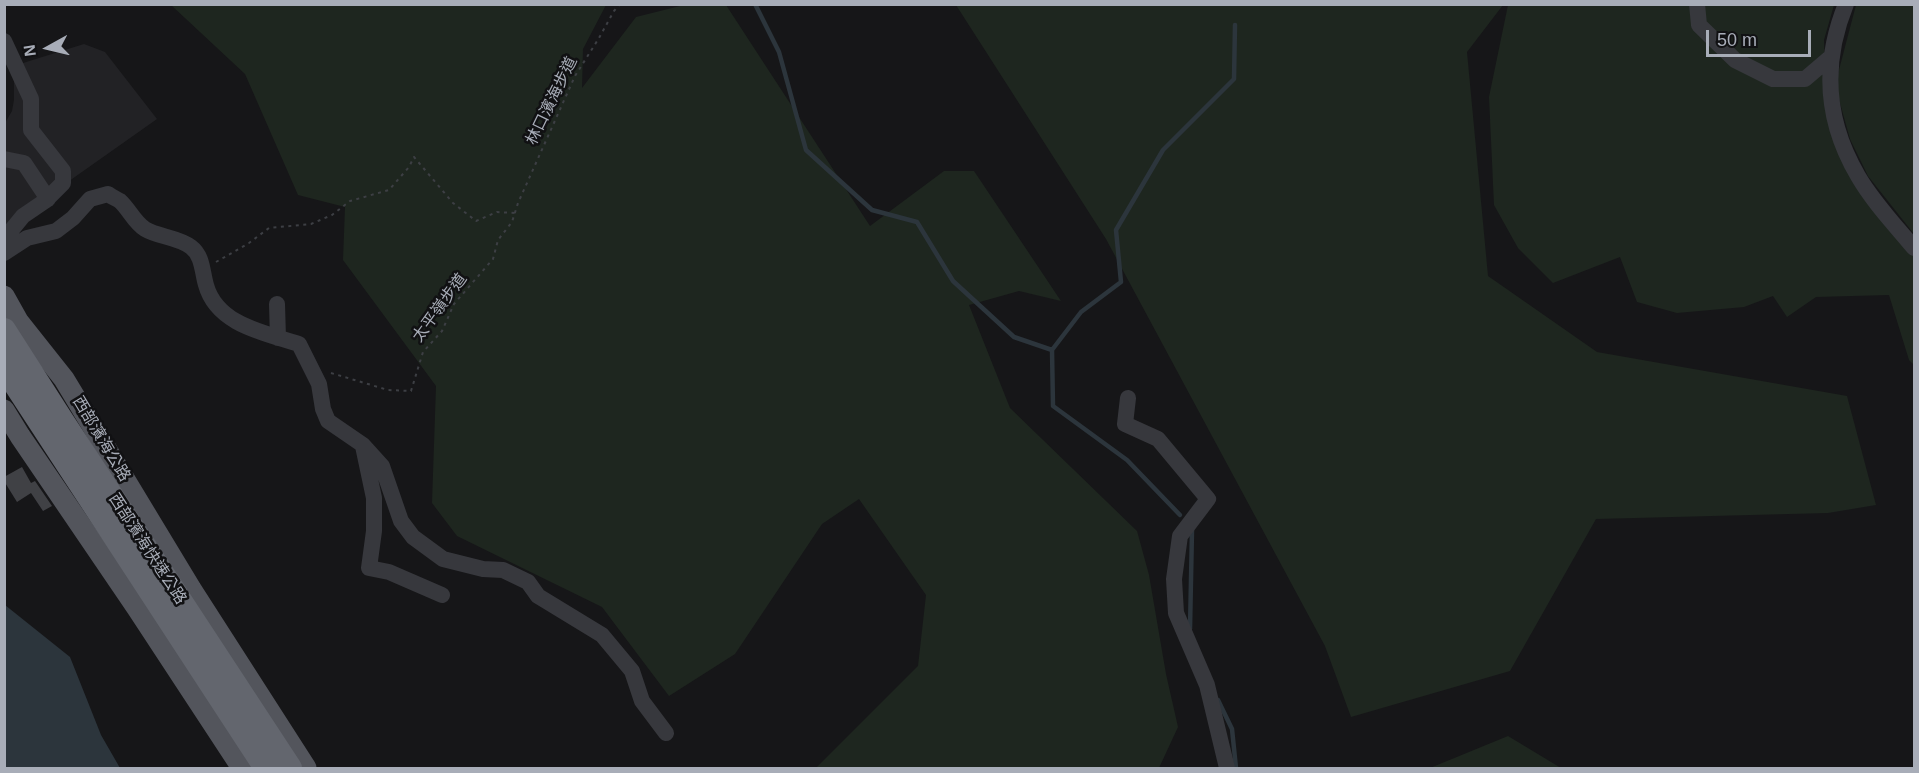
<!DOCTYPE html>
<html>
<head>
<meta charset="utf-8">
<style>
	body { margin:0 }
	#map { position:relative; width:1919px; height:773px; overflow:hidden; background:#161618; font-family:Helvetica,sans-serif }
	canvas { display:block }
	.frame { position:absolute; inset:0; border:6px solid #a8adb8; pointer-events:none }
	.north { position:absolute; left:18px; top:18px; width:60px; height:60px; -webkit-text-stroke:4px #111113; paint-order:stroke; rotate:262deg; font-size:16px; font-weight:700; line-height:24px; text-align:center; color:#a8adb8 }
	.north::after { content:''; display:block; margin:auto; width:21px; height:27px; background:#a8adb8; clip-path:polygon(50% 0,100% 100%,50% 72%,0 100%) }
	.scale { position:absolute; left:1706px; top:30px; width:105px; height:27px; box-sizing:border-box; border:3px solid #a8adb8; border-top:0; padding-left:8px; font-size:18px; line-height:21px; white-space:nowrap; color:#a8adb8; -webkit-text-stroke:4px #111113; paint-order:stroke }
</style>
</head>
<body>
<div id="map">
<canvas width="1919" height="773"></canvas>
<div class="frame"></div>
<div class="north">N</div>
<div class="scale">50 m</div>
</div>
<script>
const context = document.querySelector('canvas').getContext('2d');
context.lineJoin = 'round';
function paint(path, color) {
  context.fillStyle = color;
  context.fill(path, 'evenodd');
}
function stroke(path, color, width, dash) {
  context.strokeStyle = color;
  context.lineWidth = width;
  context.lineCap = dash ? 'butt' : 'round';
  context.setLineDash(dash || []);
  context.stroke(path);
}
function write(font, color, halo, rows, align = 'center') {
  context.font = font + ' Helvetica,"Noto Sans TC",sans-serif';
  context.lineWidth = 5;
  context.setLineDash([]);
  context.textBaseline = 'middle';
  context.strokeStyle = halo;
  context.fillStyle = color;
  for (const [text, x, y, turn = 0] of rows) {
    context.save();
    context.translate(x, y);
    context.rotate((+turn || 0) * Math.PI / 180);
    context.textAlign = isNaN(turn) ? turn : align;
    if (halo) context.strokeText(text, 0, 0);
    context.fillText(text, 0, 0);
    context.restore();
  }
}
paint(new Path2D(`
	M84 44 105 52 157 119 55 191 5 244V123L12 111 14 100V80L23 63Z`), '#222225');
paint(new Path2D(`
	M171 5H606L583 49 582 88 636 17 684 5H726L870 226 944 171H974L1061 301 1019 291 969 305 1010 408 1137 531 1149 575 1166 674 1178 727 1159 768H816L918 666 926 595 859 499 822 524 735 654 669 696 602 607 457 536 432 503 436 386 343 260 345 207 298 195 245 74Z
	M956 5H1503L1467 52 1488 276 1597 352 1847 396 1876 505 1828 513 1596 519 1510 671 1351 717 1325 646 1106 239Z
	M1508 5H1834L1824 40 1825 75 1831 129 1914 252V365L1909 360 1889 295 1816 297 1787 317 1773 296 1744 307 1677 313 1637 302 1620 257 1553 283 1518 248 1494 205 1489 97Z
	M1856 5H1914V234L1868 176 1850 139 1835 85Z
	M1508 736 1561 768H1430Z`), '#1e261f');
paint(new Path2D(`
	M5 605 70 657 101 735 120 768H5Z`), '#2c353c');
stroke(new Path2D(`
	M755 4 779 52 806 150 872 210 917 222 953 281 1014 337 1052 350 1053 406 1127 460 1180 515
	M1052 350 1081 312 1121 282 1116 230 1163 150 1234 79 1235 25
	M1190 629 1192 530
	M1218 700 1232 729 1236 768`), '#2c353c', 4.5);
paint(new Path2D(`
	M22 467 31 483 35 481 52 506 43 511 31 493 17 502 4 481V477Z`), '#404145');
stroke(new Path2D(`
	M216 262 249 243 269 228 311 224 332 215 350 201 389 190 409 167 414 157 453 203 476 221 497 212 515 213
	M331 373 388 390 411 391 423 352 442 331 454 304 493 259 498 240 512 222 518 203 575 76 599 38 614 11 620 4`), '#3d3f44', 2, [3, 4.5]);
stroke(new Path2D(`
	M1697 4 1699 25 1735 60 1773 79H1805L1832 56
	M1846 4C1822 63 1825 120 1858 176 1873 202 1895 225 1914 248
	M4 41 31 99V130L63 171V183L45 201 23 216 5 238V252
	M4 159 24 163 48 199
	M4 253 27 238 56 231 73 218 90 199 108 194C112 197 117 199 120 201 129 209 134 222 145 229 158 237 178 237 191 247 203 256 202 272 206 285 217 325 265 333 299 344L319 384 323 409 328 421 363 445 382 466 401 521 413 537 443 559 483 569 503 570 528 582 538 596 602 635 632 671 642 701 666 733
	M277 304 278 338
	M1128 398 1125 424 1158 439 1208 499 1180 536 1174 579 1176 613 1207 685 1227 768
	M363 446 374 498V531L369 568 389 572 442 595`), '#37383d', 16);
stroke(new Path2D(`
	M4 296 18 321 64 379 191 589 306 768
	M4 410 20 436 137 608 242 768`), '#53555c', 21);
stroke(new Path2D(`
	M4 330 59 416 290 768
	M4 367 266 768`), '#63666e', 24);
write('16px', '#a8adb8', '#111113', [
	["林口濱海步道",552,101,-64],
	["太平嶺步道",440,308,-54],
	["西部濱海公路",101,439,59],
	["西部濱海快速公路",147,549,57]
]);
</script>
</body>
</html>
